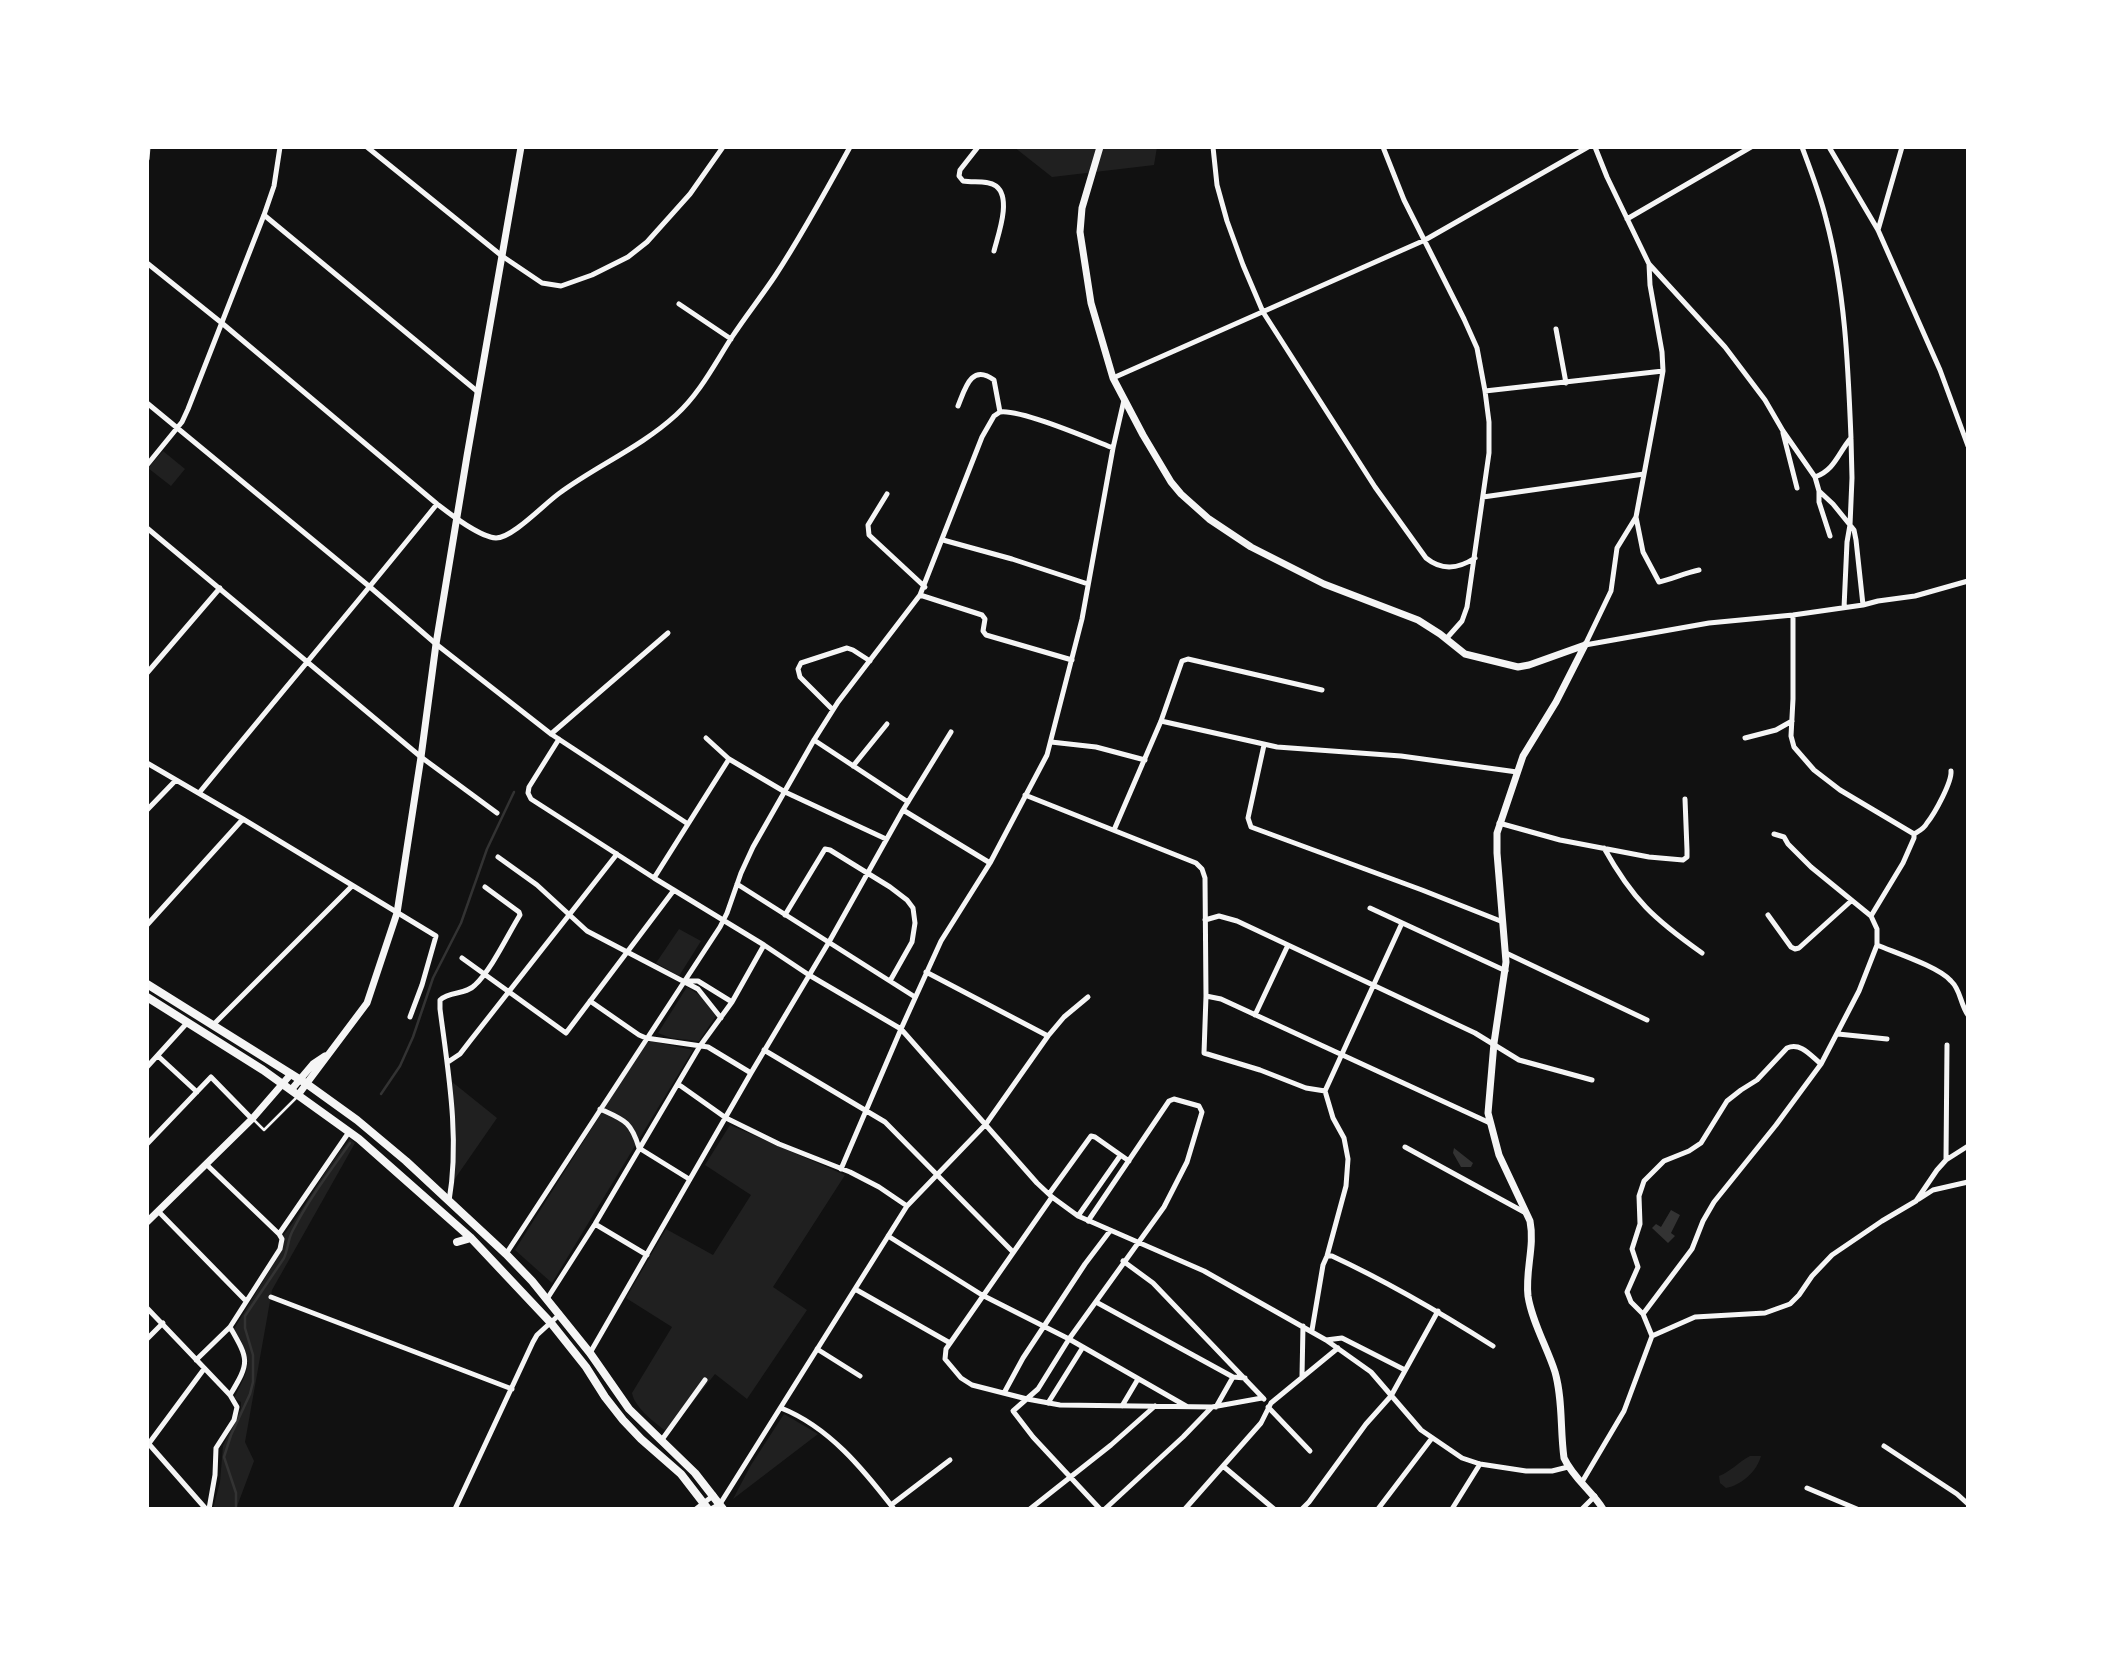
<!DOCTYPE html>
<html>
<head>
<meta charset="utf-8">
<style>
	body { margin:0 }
	#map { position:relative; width:2115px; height:1656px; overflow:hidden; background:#111; font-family:Manrope,sans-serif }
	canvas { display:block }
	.frame { position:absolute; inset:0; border:149px solid #fff; pointer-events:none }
</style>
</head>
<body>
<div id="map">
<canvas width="2115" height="1656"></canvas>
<div class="frame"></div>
</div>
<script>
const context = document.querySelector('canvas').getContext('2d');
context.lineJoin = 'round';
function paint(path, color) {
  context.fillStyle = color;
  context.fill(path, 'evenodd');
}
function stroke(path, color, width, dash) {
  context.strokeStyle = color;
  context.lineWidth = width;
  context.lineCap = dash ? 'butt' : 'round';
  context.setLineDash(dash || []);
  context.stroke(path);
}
paint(new Path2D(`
	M1014 147H1157L1154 165 1052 177Z
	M163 451 185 469 171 486 148 468Z
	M679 929 701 941 679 976 656 963Z
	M687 987 701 996 716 1016 699 1041 671 1038 658 1033Z
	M650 1041 693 1050 552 1283 515 1250 645 1044Z
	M451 1081 497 1118 454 1180Z
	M730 1125 845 1175 773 1287 807 1310 747 1399 715 1374 668 1433C656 1423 635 1409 632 1393L672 1327 626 1298 666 1229 713 1255 751 1195 705 1165Z
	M350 1139 355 1143 272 1290 245 1442 254 1461 236 1509H213L220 1482 223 1446 241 1408V1402L234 1398C251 1365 253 1362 234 1329L282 1250 284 1243 283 1236C307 1205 324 1169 350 1139Z
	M784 1414 818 1434 733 1499 751 1465Z
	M1750 1456H1761C1757 1471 1742 1485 1726 1488L1720 1483 1719 1476C1732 1471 1738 1462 1750 1456Z`), '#202020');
paint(new Path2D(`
	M1454 1148 1473 1163 1471 1167H1461L1453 1153Z
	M1671 1210 1680 1215 1671 1233 1675 1236 1668 1243 1652 1228 1656 1224 1661 1227Z`), '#333');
stroke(new Path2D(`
	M381 1094 400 1066 413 1037 433 978 461 923 487 849 514 792
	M236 1509V1493L224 1457 231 1435 250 1394 253 1382V1355L245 1328V1316L284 1258C288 1249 288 1240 292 1232 308 1200 330 1171 350 1143`), '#333', 2.5);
stroke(new Path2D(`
	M255 1121 264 1130 297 1097`), '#f5f5f5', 2.5);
stroke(new Path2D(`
	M367 147 502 256 542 283 561 286 592 275 628 257 647 242 690 194 723 147
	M978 147 960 170 959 176 963 181C973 183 988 180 996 186 1012 198 998 235 994 251
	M1213 147 1217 185 1227 221 1243 265 1263 312 1375 487 1426 558C1442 571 1458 569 1475 558
	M1383 147 1404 200 1464 319 1477 348 1485 391 1489 422V453L1467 607 1462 621 1446 639
	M1595 147 1607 177 1649 264 1725 347 1765 400 1783 431 1815 477 1819 491 1833 504 1850 525 1847 542 1844 608
	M1802 147C1811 171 1820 194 1826 219 1845 290 1848 364 1851 438 1838 453 1835 470 1815 477
	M1829 147 1878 230 1940 370 1968 446
	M147 159 148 147
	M264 215 478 392
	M1627 219 1751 147
	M1878 230 1902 147
	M147 263 223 324 437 504C450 514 479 537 496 538 513 538 546 502 561 492 598 465 641 447 676 415 700 393 714 365 732 337 745 317 761 297 775 276 802 235 826 191 850 147
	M679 304 731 339
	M1556 329 1566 383
	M1113 378 1425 240 1588 147
	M1485 391 1663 371
	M147 403 370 587 436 644 551 734 688 824
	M958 406C965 389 971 363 994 380L1000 412
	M1000 412C1020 409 1090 439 1113 448
	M1783 433 1797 488
	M1851 439 1852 478 1850 525 1854 530 1856 540 1863 605
	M147 465 182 422 188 409 264 215 274 186 280 147
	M1819 491V502L1830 536
	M887 494 868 525 869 535 925 587
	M1483 497 1644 474
	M1636 517 1643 552 1659 582C1672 579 1685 573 1699 570
	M147 528 421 757 497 813
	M943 540 1012 559 1088 584
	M920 595 982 615 985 619 983 631 986 635 1072 660
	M1793 615V699L1791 736 1794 747 1814 770 1840 790 1914 834
	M1585 645 1611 591 1617 548 1636 517 1659 394 1663 371 1662 352 1650 285 1649 264
	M1585 645 1709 623 1793 615 1863 605 1878 601 1915 596 1968 581
	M147 673 220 588
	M833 710 800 677 798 669 801 663 847 648 853 650 870 661
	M1161 721 1277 747 1401 756 1517 772
	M951 732 903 810 990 863
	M551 734 668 633
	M706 738 729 759 785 792 886 839
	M1745 738 1776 730 1792 721
	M559 739 529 787 528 793 531 799 654 878 764 945 809 975 901 1029 1037 1183 1052 1197 1078 1216 1204 1271 1326 1340 1371 1372 1421 1430 1462 1458 1480 1464 1526 1471H1552L1568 1467
	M814 740 908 802
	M1051 742 1096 747 1145 760
	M1264 745 1248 818 1251 827 1422 890 1503 922
	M147 763 243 819 436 936 422 985 410 1017
	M853 766 887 724
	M199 793C278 696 359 601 437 504
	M1025 795 1196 863 1202 869 1205 878 1206 996 1204 1053 1260 1070 1306 1088 1325 1091
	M147 810 176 780
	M1499 823 1560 840 1649 857 1683 860 1687 857V850L1685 799
	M1114 830 1161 721 1182 661 1188 659 1322 690
	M1604 848C1633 900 1654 919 1702 953
	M498 857 537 885 587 931 698 989 721 1018
	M654 878 729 759
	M737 884 915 997
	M1370 908 1506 971
	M785 915 825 849 830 850 890 887 907 900 913 908 915 923 912 942 890 981
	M1768 915 1791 947 1795 949 1799 948 1851 901
	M1871 916 1903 863 1914 838V834C1919 831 1924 829 1927 823 1935 813 1952 782 1951 771
	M1205 920 1219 916 1237 921 1475 1033 1519 1060 1592 1080
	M147 925 243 819
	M1877 945C1896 953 1939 967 1951 981 1961 990 1960 1004 1968 1015
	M1506 953 1647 1020
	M462 958 566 1033 674 890
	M926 972 1048 1036
	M685 981H698L732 1002
	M1206 996 1221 999 1490 1123
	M590 1001 639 1035 646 1038 708 1047 751 1073
	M1255 1015 1288 945
	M213 1025 352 886
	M1838 1034 1887 1039
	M764 1050 885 1122 1013 1252
	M158 1056 197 1092
	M448 1062 460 1054 470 1041 617 854
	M147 1067 187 1023
	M678 1084 726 1118 779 1144 850 1172 879 1187 907 1206
	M1325 1091 1402 923
	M600 1109C624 1120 631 1121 639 1148L689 1179
	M147 1144 211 1077 252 1119
	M1405 1147 1524 1212
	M1946 1160 1947 1045
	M206 1164 279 1234
	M841 1169 901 1029 941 941 990 863 1047 755 1082 619 1113 448 1124 400
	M1049 1194 1091 1136 1095 1137 1129 1161
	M1052 1197 946 1349 945 1359 961 1378 972 1385 1027 1399 1060 1405 1212 1407 1262 1398
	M1919 1199 1933 1190 1968 1182
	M449 1201C460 1138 448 1071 440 1009V1000C450 991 466 995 475 985 492 969 507 936 520 915L519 912 485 887
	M158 1211 246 1301
	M1078 1216 1120 1156
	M1088 1221 1169 1101 1174 1099 1199 1106 1202 1112 1187 1162 1164 1207 1069 1339 1038 1389 1013 1411 1033 1437 1100 1509
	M595 1224 647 1255
	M888 1236 982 1295 1069 1339 1186 1406
	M506 1254 720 927 727 913 741 873 753 847 814 740 838 702 920 595 982 437 994 416 1000 412
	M1327 1256H1332C1388 1282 1441 1313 1493 1346
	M1123 1261 1153 1283 1264 1399
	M855 1289 950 1343
	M271 1297 512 1389
	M547 1299 595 1224 700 1046 732 1002 764 945
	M1096 1302 1233 1377 1245 1378
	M147 1308 230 1395 237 1407 234 1420 216 1448 215 1475 209 1509
	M1643 1314 1631 1302 1627 1292 1638 1267 1632 1249 1640 1224 1639 1196 1644 1181 1664 1161 1689 1151 1701 1143 1727 1101 1741 1090 1757 1080 1787 1048C1801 1042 1811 1056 1821 1064
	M230 1327C249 1360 250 1362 230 1395
	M1312 1330 1323 1265 1327 1256 1346 1186 1348 1159 1344 1138 1333 1118 1325 1091
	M1652 1336 1695 1317 1765 1313 1790 1304 1799 1295 1812 1276 1832 1255 1882 1221 1916 1201 1937 1170 1946 1160 1968 1146
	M147 1339 163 1323
	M1326 1340 1342 1338 1405 1370
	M817 1349 860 1376
	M590 1353 751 1073 829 942 903 810
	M196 1360 230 1327 280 1249 282 1239 279 1234 349 1132
	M1302 1376 1303 1326
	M1004 1393 1023 1358 1085 1264 1110 1231
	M1048 1403 1083 1347
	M1122 1406 1138 1379
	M1216 1407 1233 1377
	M1268 1407 1310 1451
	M781 1408C829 1427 863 1469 894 1509
	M661 1441 705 1380
	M148 1443 206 1509
	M147 1446 204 1369
	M1884 1446 1957 1494 1968 1504
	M1223 1466 1274 1509
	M1582 1482 1624 1411 1652 1336 1643 1314 1692 1249 1703 1221 1714 1202 1776 1125 1821 1064 1859 991 1877 945V929L1871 916 1811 867 1788 844 1784 837 1774 834
	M1807 1488 1857 1509
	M891 1505 950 1460
	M455 1509 533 1342 537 1335 560 1314
	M696 1509 714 1495
	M711 1509 720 1504 907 1206 986 1124 1048 1036 1064 1017 1088 997
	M1030 1509 1111 1445 1155 1406
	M1105 1509 1183 1437 1211 1408
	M1185 1509 1261 1423 1271 1403 1338 1348
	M1302 1509 1309 1502 1366 1424 1391 1396 1438 1311
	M1378 1509 1432 1438
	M1452 1509 1480 1464
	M1582 1509 1595 1496`), '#f5f5f5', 5);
stroke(new Path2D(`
	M1100 147 1082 208 1080 232 1091 303 1113 378 1143 435 1171 482 1181 494 1209 519 1251 547 1324 584 1418 620 1440 634 1465 654 1518 667 1529 665 1585 645
	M1585 645 1556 702 1523 756 1497 833V853L1506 962 1494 1043 1488 1113 1499 1155 1530 1221C1535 1246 1525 1271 1528 1296 1532 1322 1547 1347 1555 1372 1563 1400 1560 1429 1564 1458 1573 1478 1592 1491 1603 1509
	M291 1090 313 1064 325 1056
	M298 1095 367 1003 397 913 421 757 436 644 467 456 521 147
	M147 1222 252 1119 291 1074`), '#f5f5f5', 7);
stroke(new Path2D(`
	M147 984 307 1084 357 1120 406 1161 506 1254 532 1281 590 1353 629 1409 695 1473 723 1509
	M147 997 263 1070 359 1139 471 1238 551 1323 586 1367 605 1397 623 1420 641 1439 681 1474 708 1509
	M457 1242 471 1238`), '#f5f5f5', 8);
</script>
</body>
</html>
